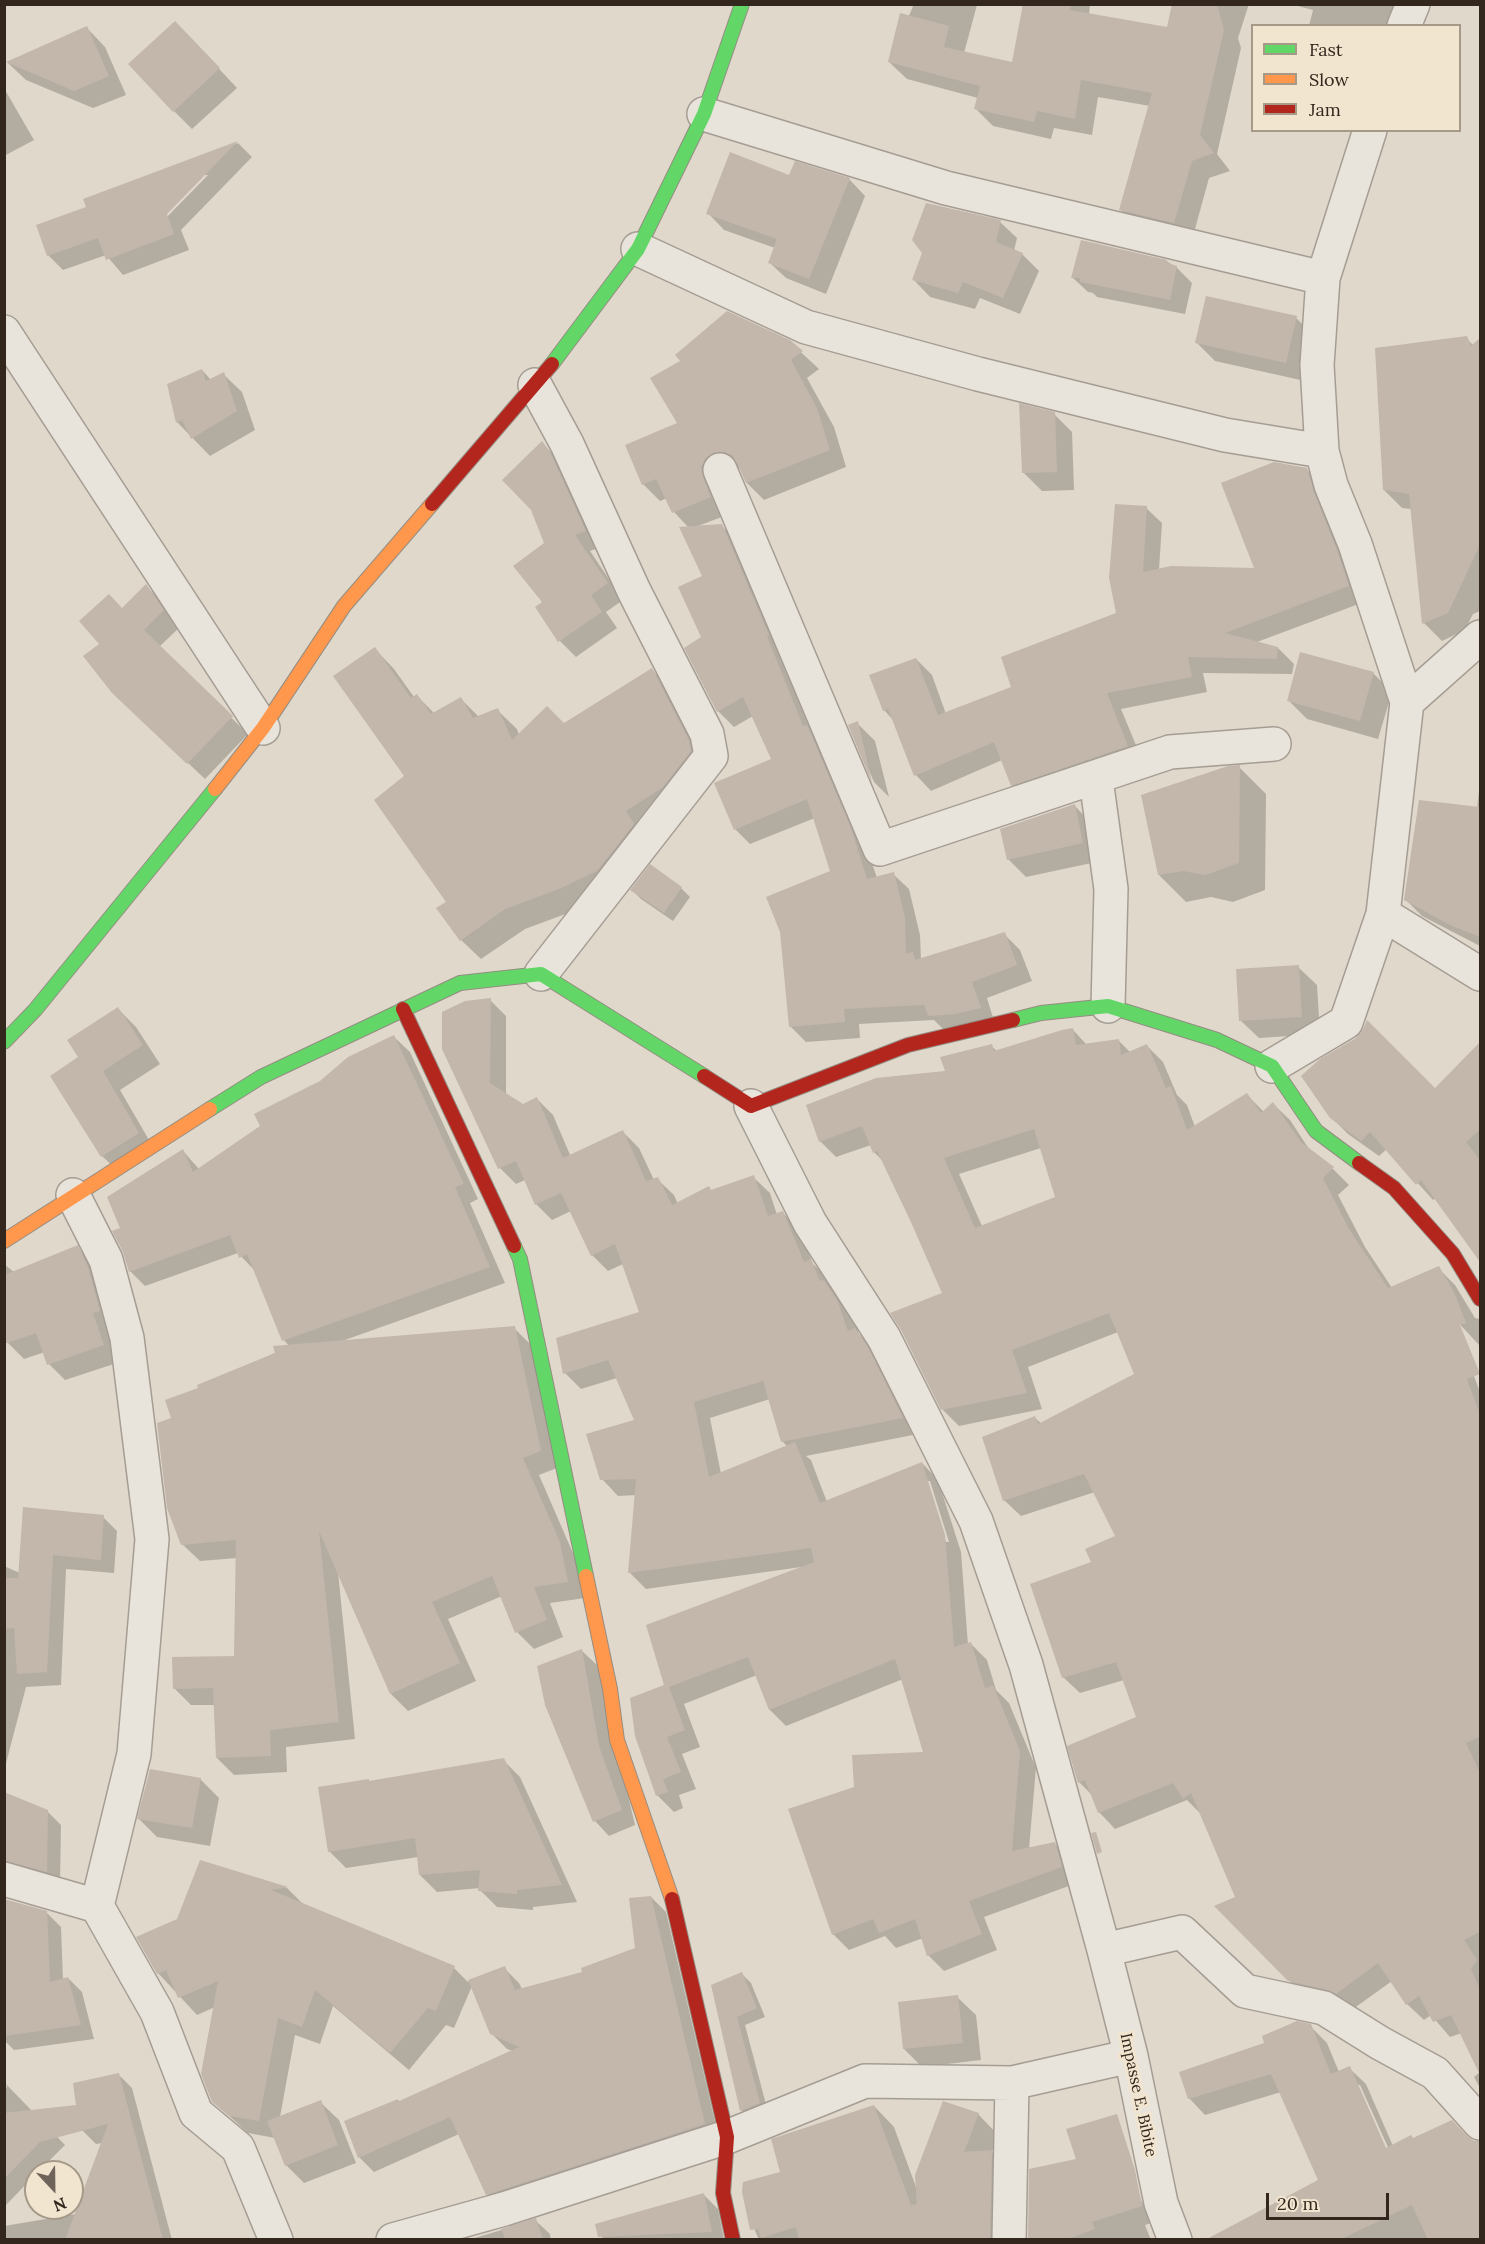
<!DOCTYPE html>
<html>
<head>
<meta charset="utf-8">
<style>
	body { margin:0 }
	#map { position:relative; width:1485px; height:2244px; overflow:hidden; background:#e0d8ca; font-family:Lora,serif }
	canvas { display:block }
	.frame { position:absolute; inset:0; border:6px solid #32261d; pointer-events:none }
	.legend { position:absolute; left:1251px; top:24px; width:210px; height:108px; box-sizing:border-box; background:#f1e5d0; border:2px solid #a59988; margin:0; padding:8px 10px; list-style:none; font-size:18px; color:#32261d }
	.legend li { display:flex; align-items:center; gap:12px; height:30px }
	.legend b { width:30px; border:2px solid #a59988 }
	.north { position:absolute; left:24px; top:2160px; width:60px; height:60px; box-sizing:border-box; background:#f1e5d0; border:2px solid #a59988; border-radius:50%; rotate:158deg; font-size:16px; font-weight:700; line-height:24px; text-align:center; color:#32261d }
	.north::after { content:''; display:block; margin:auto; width:21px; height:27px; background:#6f645a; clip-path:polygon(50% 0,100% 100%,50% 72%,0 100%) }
	.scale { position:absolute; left:1266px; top:2193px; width:123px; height:27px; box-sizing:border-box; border:3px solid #32261d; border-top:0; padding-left:8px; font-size:18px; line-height:21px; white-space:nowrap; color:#32261d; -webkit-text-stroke:4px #f1e5d0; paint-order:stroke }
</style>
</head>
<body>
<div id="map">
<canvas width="1485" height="2244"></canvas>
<div class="frame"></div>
<ul class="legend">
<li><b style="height:8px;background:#63d668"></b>Fast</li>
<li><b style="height:8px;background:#ff974d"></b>Slow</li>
<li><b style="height:8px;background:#b3261e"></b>Jam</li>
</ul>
<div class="north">N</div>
<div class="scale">20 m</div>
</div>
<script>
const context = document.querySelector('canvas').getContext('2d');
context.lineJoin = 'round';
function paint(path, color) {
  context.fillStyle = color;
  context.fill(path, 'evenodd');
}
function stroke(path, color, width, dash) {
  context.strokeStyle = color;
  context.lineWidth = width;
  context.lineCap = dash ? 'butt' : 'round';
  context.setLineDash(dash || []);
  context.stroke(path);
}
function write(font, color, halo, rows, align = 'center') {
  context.font = font + ' Lora,serif';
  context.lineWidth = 6;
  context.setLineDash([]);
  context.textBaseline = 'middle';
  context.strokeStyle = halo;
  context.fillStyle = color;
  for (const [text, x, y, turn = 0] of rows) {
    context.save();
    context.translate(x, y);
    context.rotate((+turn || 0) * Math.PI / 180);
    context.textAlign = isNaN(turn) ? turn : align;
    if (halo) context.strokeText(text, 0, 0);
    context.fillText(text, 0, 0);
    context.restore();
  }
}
paint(new Path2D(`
	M914 4H992L977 5 964 53 1014 63 1024 4H1090L1089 15 1185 32 1178 4H1249L1238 38 1241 48 1217 154 1230 171 1209 178 1192 240 1139 227 1121 210 1150 106 1098 97 1092 135 1054 128 1051 139 993 126 976 109 978 98 907 79 889 62Z
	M1290 4H1403L1408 26H1309L1313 10Z
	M87 28 105 47 126 95 93 108 26 80 8 63Z
	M193 41 237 88 192 129 174 111Z
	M4 88 34 140 4 156Z
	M238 143 252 157 181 230 189 250 123 275 106 255 63 270 48 255 88 208 85 200ZM203 175H208L163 221 161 219Z
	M790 177 849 179 865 196 826 294 786 278 769 262 775 248 724 230 708 213Z
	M1000 222 1017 238 1014 251 1022 254 1039 271 1020 314 980 298 975 309 930 297 914 280Z
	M1166 261 1176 267 1192 283 1185 314 1097 297 1093 293 1088 292 1072 277Z
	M1296 318 1315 336 1305 381 1215 361 1197 343Z
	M1466 338 1474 346 1480 340V611L1473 614 1465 630 1442 641 1424 623 1412 509 1402 508 1384 490Z
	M789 341 819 369 807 378 834 427 846 467 764 500 747 483 741 468 731 469 727 515 698 526 721 525 737 541 866 845 877 878 893 874 909 889 920 935 921 960 1004 934 1020 950 1032 981 987 998 995 1024 945 1031 934 1020 859 1024 860 1038 806 1042 790 1026 832 872 815 818 750 844 735 829 773 760 753 716 734 727 718 711 686 649 703 638 704 577 689 528 674 512 667 498 660 501 643 484 679 424Z
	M202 370 211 380 223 374 242 392 255 430 210 456 177 422 169 385Z
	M1054 414 1072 432 1074 490 1042 491 1023 472Z
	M542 443 558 459 601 547 590 551 623 600 606 612 617 628 576 657 560 641 545 602 546 544Z
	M1306 469 1322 485 1364 602 1257 642 1278 648 1294 664 1292 674 1203 673 1207 692 1121 709 1143 762 1028 801 1012 785 1002 760 931 791 916 775 894 721 884 710 916 659 932 675 946 714 1013 688 1118 614 1146 508 1162 523 1159 570 1256 569Z
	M146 586 162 602 179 628 159 647 248 734 205 779 131 709 101 644 122 610Z
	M375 649 394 669 414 697 417 696 435 714 461 699 479 717 497 710 517 729 519 735 565 725 652 670 672 690 708 761 579 909 525 929 481 959 461 940 448 902 406 776Z
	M1373 673 1392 692 1378 739 1307 719 1289 701Z
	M857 723 875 741 889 797 874 782 850 726Z
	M1239 767 1266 794 1265 890 1233 902 1211 897 1186 902 1159 875Z
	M1479 791H1480V946L1422 916 1405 899 1477 809Z
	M1074 805 1092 824 1101 861 1026 877 1008 859Z
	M681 888 690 897 673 921 641 899 632 890Z
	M1298 967 1317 985 1320 1034 1259 1038 1240 1020Z
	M490 1000 506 1016V1094L523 1105 537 1099 553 1115 571 1157 623 1132 639 1148 654 1180 657 1179 674 1195 678 1204 753 1177 770 1193 777 1215 782 1212 799 1229 813 1264 827 1277 832 1289 840 1298 854 1319 859 1334 871 1346 918 1434 806 1456 811 1460 827 1502 922 1463 938 1480 961 1552 968 1645 971 1644 987 1660 996 1690 1009 1703 1036 1768 1029 1849 1054 1843 1071 1859 1077 1883 984 1917 997 1950 944 1971 928 1955 923 1938 896 1948 885 1936 849 1950 833 1934 855 1788 925 1753 903 1679 786 1726 770 1710 757 1675 684 1704 700 1747 682 1754 696 1789 679 1795 683 1808 674 1812 658 1796 637 1735 666 1686 801 1567 646 1589 630 1573 637 1495 618 1496 602 1479 636 1421 617 1378 581 1389 565 1373 640 1313 623 1264 608 1271 592 1255 571 1211 552 1220 536 1204 525 1180 516 1184 500 1168 444 1048ZM770 1399 782 1441 788 1447 721 1474 710 1418ZM927 1481H930L949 1542H946Z
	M118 1009 136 1027 160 1064 120 1090 156 1152 121 1174 102 1156 80 1057Z
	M1073 1030 1087 1045 1119 1041 1131 1053 1147 1046 1163 1062 1177 1095 1187 1105 1195 1127 1247 1095 1264 1112 1273 1104 1290 1120 1311 1152 1333 1169 1349 1185 1338 1195 1365 1247 1392 1288 1438 1268 1455 1285 1475 1318 1480 1319V1346L1451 1315 1480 1392V2072L1462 2033 1450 2037 1431 2015 1424 2020 1407 2004 1392 1981 1353 2009 1306 1997 1216 1907 1237 1898 1201 1814 1187 1800 1115 1829 1099 1812 1092 1795 1079 1782 1138 1718 1124 1680 1080 1693 1063 1677 1093 1563 1117 1537 1095 1492 1021 1516 1004 1500 1035 1418 1042 1424 1136 1375 1118 1332 1028 1367 1042 1409 959 1426 942 1409 944 1294 884 1162 874 1152 871 1145 836 1157 820 1141 947 1073 991 1046 997 1051ZM1041 1148 1057 1198 982 1226 959 1174Z
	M394 1037 410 1052 478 1199 470 1203 505 1283 342 1341 514 1328 531 1345 557 1468 539 1475 576 1560 585 1598 550 1603 563 1637 534 1649 517 1632 502 1596 448 1619 476 1681 408 1711 391 1694 338 1572 355 1739 286 1747 287 1772 234 1775 217 1758 215 1705H191L174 1688 236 1657 237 1558 200 1561 182 1544 173 1419 200 1389 289 1346 284 1340 257 1273 238 1253 145 1286 130 1271 122 1229 183 1151 199 1169 262 1126 321 1082Z
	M1467 1057 1480 1070V1260L1436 1198 1433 1200 1387 1149 1379 1156 1348 1134 1331 1117 1435 1090Z
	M77 1247 94 1263 120 1362 65 1380 49 1364 45 1352 24 1359 4 1339V1264L14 1272Z
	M103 1517 117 1531 114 1573 66 1569 61 1685 26 1687 4 1771V1566L20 1573Z
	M582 1651 597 1665 635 1825 609 1836 595 1821Z
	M503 1760 520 1777 577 1902 533 1907V1910L497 1907 480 1890V1888L437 1892 420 1875 418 1857 346 1868 329 1851 370 1782Z
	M200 1779 219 1798 210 1846 157 1837 139 1819Z
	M4 1794 47 1811 61 1825 60 1885 4 1880Z
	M201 1862 287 1888 304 1905 454 1968 468 1982 504 1968 519 1983 522 1989 584 1973 637 1949 651 1897 666 1912 719 2139 502 2209 487 2194 459 2134 374 2172 359 2157 346 2122 398 2100 400 2102 513 2051 507 2049 491 2033 472 1986 454 2028 446 2025 409 2070 333 2006 320 2044 295 2035 280 2117 320 2102 339 2120 356 2163 304 2183 286 2165 275 2138 248 2133 213 2101 215 2007 197 2015 158 1973Z
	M4 1900 46 1912 61 1927 63 1980 68 1978 82 1992 94 2039 14 2050 4 2040Z
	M742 1974 751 1983 765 2017 745 2025 768 2112 751 2119 742 2111 713 1986Z
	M957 1997 976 2015 981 2060 922 2067 904 2049Z
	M1310 2026 1327 2043 1339 2072 1349 2068 1366 2084 1393 2146 1414 2140 1469 2139 1474 2142 1480 2143V2240H1216L1320 2180 1281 2092 1205 2115 1189 2098 1266 2044ZM1357 2085H1360L1391 2154 1388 2155Z
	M1480 2072V2088L1474 2077Z
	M118 2074 132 2088 172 2240H4V2226L76 2214 102 2143 96 2144 82 2130Z
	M6 2084 65 2145 38 2172H36V2174L4 2207V2086L7 2088Z
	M874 2106 894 2127 916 2187 978 2114 998 2135 992 2152 1012 2172 1010 2240H759L748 2214 782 2173Z
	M1113 2136 1151 2223 1145 2225 1151 2240H1028L1077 2161Z
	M704 2195 718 2209 724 2240H603L598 2224Z
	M535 2220 550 2234 551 2240H468Z`), '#0003');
paint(new Path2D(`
	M1023 4H1071L1070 10 1167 27 1172 4H1217L1224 30 1200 135 1214 153 1192 161 1174 223 1119 210 1152 93 1081 80 1075 119 1037 111 1034 122 974 109 980 86 888 62 900 13 949 26 944 47 1012 62Z
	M175 21 220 68 173 112 128 64Z
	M87 26 109 76 74 91 6 62Z
	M238 141 167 214 174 234 106 260 98 238 47 256 36 225 86 207 83 199Z
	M730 152 789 175 795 161 850 178 809 279 768 263 777 239 706 214Z
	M926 203 1001 220 996 242 1023 253 1003 298 963 282 958 293 912 280 922 253 912 240Z
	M1081 240 1167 260V263L1177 266 1170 300 1080 282V278H1071Z
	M1206 296 1297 316 1286 363 1195 343Z
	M727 311 790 340 803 351 791 360 817 408 830 450 746 483 737 463 732 455 723 452 713 453 705 459 701 468 703 477 711 497 672 513 656 479 642 485 625 445 677 423 650 378 680 361 675 355Z
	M1467 336 1471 346 1480 338V545L1448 613 1422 624 1409 494 1383 490 1375 348Z
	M202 369 206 381 224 372 237 411 191 439 182 420 176 423 167 384Z
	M1019 403 1055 412 1057 472 1022 473Z
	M542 441 550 452 586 531 575 535 608 583 591 595 602 612 558 642 535 607 542 602 513 566 544 543 531 510 502 480Z
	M1274 462 1307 468 1314 492 1337 550 1349 586 1225 633 1278 647 1277 659 1188 657 1192 677 1107 693 1128 746 1011 786 994 742 914 776 888 709 883 711 869 675 916 658 938 715 1011 687 1001 657 1116 613 1109 578 1115 504 1147 506 1143 572 1171 566 1254 568 1221 483Z
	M722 524 769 635 767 636 803 726 807 725 851 828 867 879 894 872 905 918 906 954 913 952 915 960 1005 932 1017 965 972 982 981 1008 956 1014 928 1016 924 1005 844 1009 845 1022 789 1027 780 932 766 897 830 871 807 799 734 830 714 783 771 759 743 697 717 712 684 648 701 637 678 587 702 576 679 527Z
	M146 584 164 610 144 630 233 716 187 764 112 693 83 656 99 644 79 621 109 594 122 608Z
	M375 647 411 698 417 694 431 714 461 697 473 718 498 708 512 740 547 706 564 723 652 668 689 740 691 751 663 787 626 811 634 824 597 871 559 889 505 909 460 941 436 908 446 902 374 800 404 776 333 676Z
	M1300 652 1374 672 1360 721 1287 701Z
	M858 721 872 783 848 725Z
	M1240 765 1239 863 1205 875 1183 871 1158 875 1141 795 1228 766Z
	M1419 800 1480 807V937L1452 926 1404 900Z
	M1075 804 1083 843 1007 860 1000 829Z
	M650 864 682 887 664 913 630 890Z
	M1299 965 1302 1017 1239 1021 1236 969Z
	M491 998 490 1083 523 1104 537 1097 563 1158 623 1130 646 1181 658 1177 672 1205 709 1186 711 1190 754 1175 768 1216 783 1211 804 1262 811 1259 820 1281 824 1280 838 1302 848 1331 855 1328 868 1347 903 1418 781 1442 763 1381 694 1402 709 1477 795 1442 820 1503 922 1462 945 1535 954 1647 971 1642 985 1688 993 1685 1020 1751 1012 1851 1055 1842 1062 1867 969 1901 982 1934 927 1956 915 1919 879 1933 873 1919 832 1935 788 1809 854 1787 852 1755 923 1752 895 1659 769 1710 748 1657 669 1687 685 1730 667 1737 681 1772 663 1779 668 1792 656 1796 635 1736 630 1698 664 1685 646 1625 814 1562 811 1548 628 1573 636 1479 600 1480 586 1434 634 1420 608 1360 563 1374 556 1338 639 1312 615 1244 591 1256 561 1193 535 1205 516 1161 498 1169 442 1049V1012L465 1001Z
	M118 1007 143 1045 103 1071 139 1133 101 1157 50 1076 78 1057 67 1040Z
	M1367 1020 1435 1088 1480 1042V1130L1466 1142 1480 1160V1262L1421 1180 1416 1185 1370 1132 1361 1141 1330 1118 1301 1076 1320 1059 1356 1038 1363 1029Z
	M1073 1028 1076 1045 1119 1039 1121 1055 1147 1044 1166 1088 1171 1086 1187 1130 1247 1093 1261 1113 1273 1102 1301 1142 1334 1167 1323 1178 1349 1229 1388 1288 1439 1266 1454 1292 1466 1323 1460 1325 1480 1374 1467 1379 1480 1415V1737L1466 1743 1480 1773V1932L1464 1940 1477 1960 1471 1969 1480 1989V2075L1451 2015 1433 2022 1419 1996 1406 2005 1378 1963 1336 1994 1328 1990 1288 1981 1214 1906 1235 1897 1191 1793 1183 1799 1173 1783 1098 1813 1085 1780 1078 1783 1067 1746 1136 1717 1116 1662 1062 1678 1030 1584 1091 1562 1085 1549 1115 1536 1084 1474 1003 1501 982 1437 1035 1416 1038 1424 1134 1374 1109 1313 1012 1350 1027 1393 941 1410 901 1330 890 1313 942 1293 910 1220 877 1151 873 1153 862 1126 819 1142 806 1105 876 1078 945 1071 940 1057 992 1044 994 1051 1062 1030ZM1034 1129 1055 1197 975 1228 944 1158Z
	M394 1035 464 1184 455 1187 490 1267 282 1341 247 1254 239 1258 230 1235 129 1272 123 1252 112 1231 120 1228 107 1197 183 1149 193 1172 260 1126 254 1114 320 1081 348 1057Z
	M78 1245 88 1267 100 1311 93 1313 104 1345 47 1365 36 1333 4 1344V1275Z
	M515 1326 541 1451 523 1458 560 1542 568 1582 534 1587 547 1620 515 1633 492 1576 432 1602 460 1663 390 1694 319 1531 339 1722 270 1730 271 1756 216 1758 213 1688 173 1689 172 1657 234 1656 236 1540 181 1545 167 1508 157 1423 171 1418 165 1400 198 1388 197 1385 275 1353 273 1346Z
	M23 1507 104 1515 101 1560 53 1555 47 1672 17 1674 14 1628 4 1629V1578H18Z
	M582 1649 599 1746 622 1810 593 1822 545 1705 537 1666Z
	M504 1758 562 1885 517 1890V1894L478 1891 480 1870 419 1875 415 1838 328 1852 318 1787 369 1779V1781Z
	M150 1769 201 1778 192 1828 137 1819Z
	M4 1792 48 1810 47 1872 4 1861Z
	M1096 1832 1102 1852 1097 1854 1091 1833Z
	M200 1860 288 1887 271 1890 455 1966 436 2011 428 2008 390 2053 315 1990 302 2027 278 2018 259 2121 229 2116 212 2102 201 2074 218 1981 178 1998 166 1970 157 1974 136 1937 177 1919Z
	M651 1896 705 2124 486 2195 450 2117 358 2158 344 2121 398 2099 397 2102 519 2047 490 2034 468 1980 505 1966 515 1990 582 1972 581 1968 635 1948 629 1898Z
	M4 1899 47 1911 50 1982 68 1977 81 2025 4 2036Z
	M742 1972 757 2008 737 2017 760 2103 740 2111 711 1985Z
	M958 1995 963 2043 903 2049 898 2002Z
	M1297 2021 1311 2024 1331 2074 1350 2066 1386 2148 1411 2135 1413 2138 1452 2120 1467 2136 1474 2141H1480V2240H1428L1412 2205 1339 2240H1205L1318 2180 1271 2074 1188 2099 1179 2072 1264 2043 1262 2036Z
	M119 2073 163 2240H65L108 2124 40 2142 4 2179V2113L76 2105 73 2083Z
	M321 2100 338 2145 285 2166 267 2121Z
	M943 2101 979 2113 964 2152 992 2150 990 2240H799L796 2227 761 2238 758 2229 750 2230 742 2192 743 2182 780 2172 771 2139 874 2105 911 2205 917 2204 915 2175Z
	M1117 2114 1135 2170 1142 2206 1092 2222 1095 2229 1065 2240H1028L1029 2169 1076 2159 1066 2129Z
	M704 2193 712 2232 598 2237 595 2224Z
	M536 2218 543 2240H506L501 2229Z`), '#c3b6ab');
const street = new Path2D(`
	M1404 26 1413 4
	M704 114 946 188 1323 278
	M1370 130 1323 278 1317 365 1322 451 1331 485 1355 544 1407 702
	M638 249 806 327 978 374 1225 435 1322 451
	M4 332 263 728
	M535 385 567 444 634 591 707 734 711 756 541 974
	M720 470 880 849 1170 752 1274 744
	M1096 779 1111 889 1108 1006
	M1383 914 1480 974
	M1272 1066 1346 1022 1383 914 1407 702 1480 637
	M751 1106 810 1223 884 1338 976 1521 1026 1665 1104 1950 1131 2056 1161 2203 1175 2240
	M73 1195 106 1260 127 1338 152 1539 134 1754 97 1906
	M4 1879 97 1906 157 2012 196 2113 238 2148 276 2240
	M1104 1950 1182 1932 1245 1991 1324 2008 1380 2043 1435 2073 1480 2123
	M393 2240 504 2209 727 2137 865 2081 1012 2083 1131 2056
	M1009 2240 1012 2083`);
const fast = new Path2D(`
	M552 364 638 249 704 114 742 4
	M1013 1020 1041 1013 1108 1006 1217 1040 1272 1066 1316 1131 1359 1163
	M4 1042 35 1010 215 789
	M210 1109 261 1077 460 983 541 974 704 1076
	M514 1246 520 1259 586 1576`);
const slow = new Path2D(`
	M215 789 263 728 344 606 432 504
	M4 1241 210 1109
	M586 1576 610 1689 617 1740 672 1899`);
const jam = new Path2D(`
	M432 504 552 364
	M403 1009 514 1246
	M704 1076 751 1106 908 1045 1013 1020
	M1359 1163 1394 1188 1453 1254 1480 1299
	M672 1899 727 2137 723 2193 733 2240`);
stroke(street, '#a59d94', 36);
stroke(fast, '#948d83', 16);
stroke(slow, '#948d83', 16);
stroke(jam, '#948d83', 16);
stroke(street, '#e8e4db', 33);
stroke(fast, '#63d668', 14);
stroke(slow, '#ff974d', 14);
stroke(jam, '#b3261e', 14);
write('16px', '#32261d', '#f1e5d0', [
	["Impasse E. Bibite",1138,2095,78]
]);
</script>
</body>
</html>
